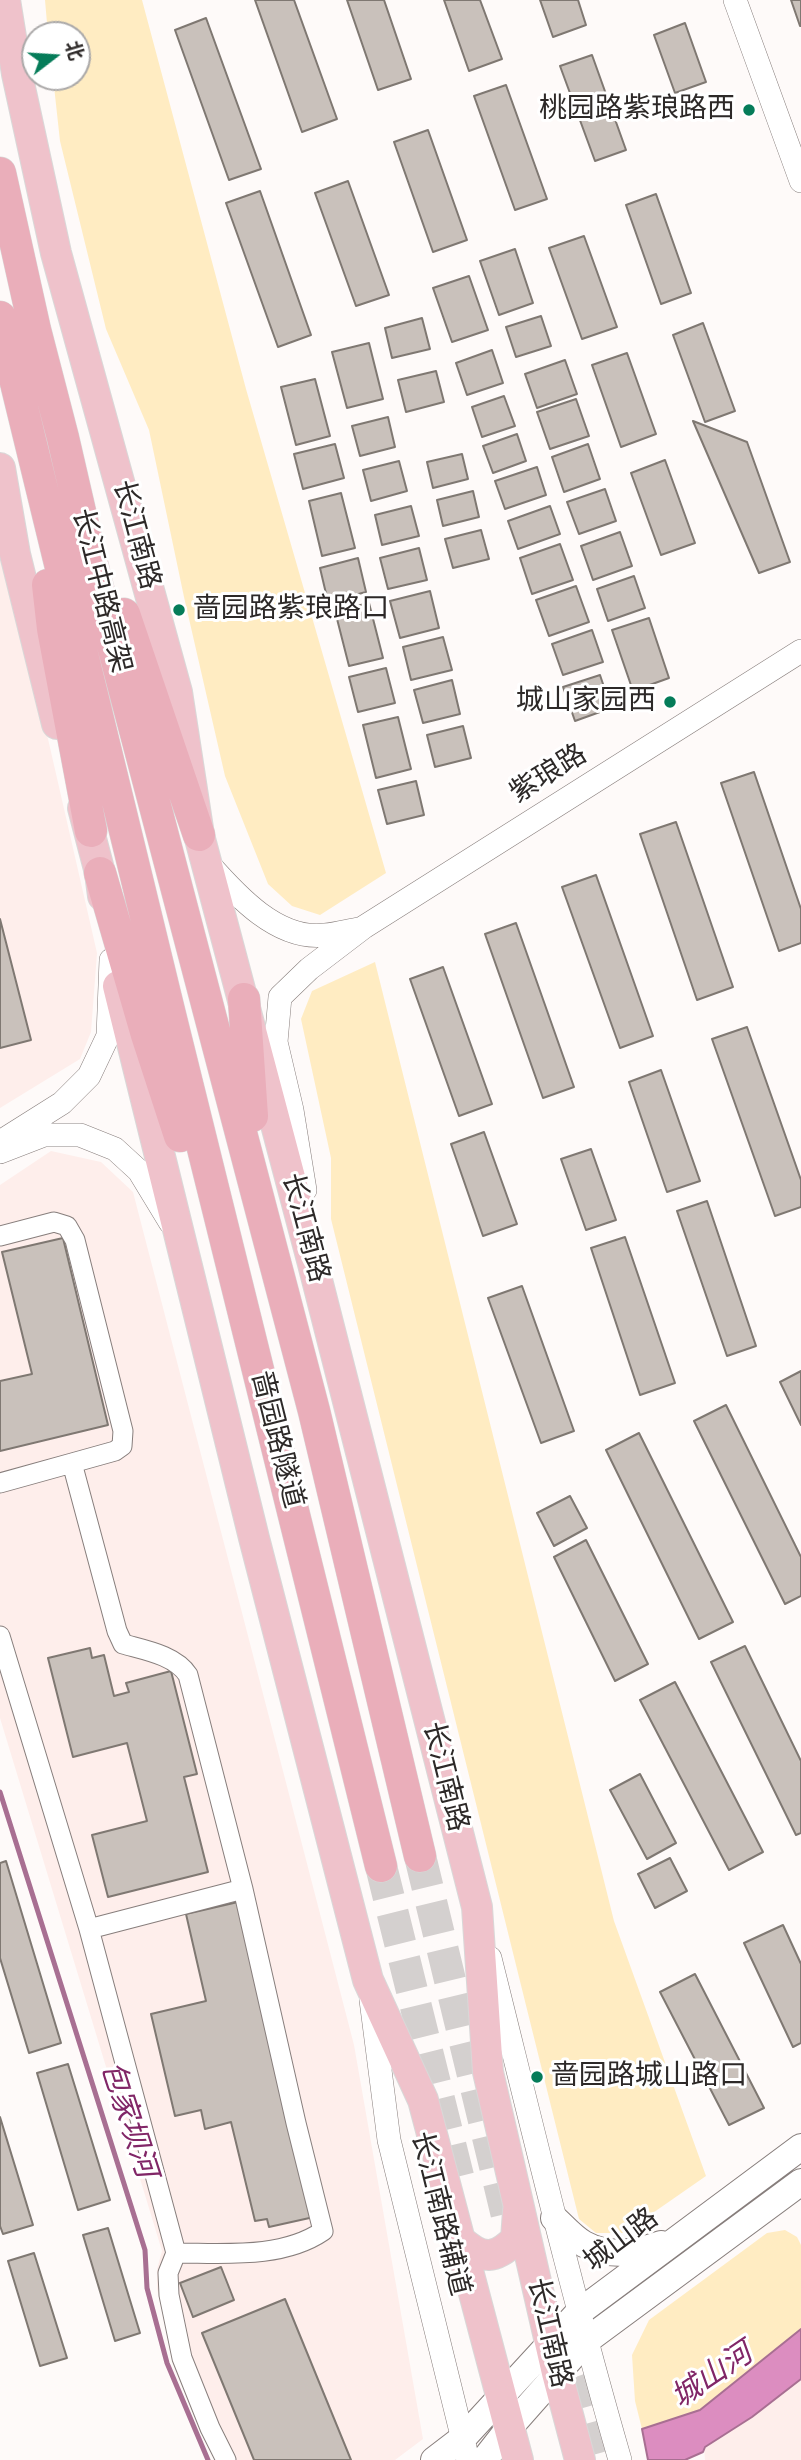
<!DOCTYPE html>
<html>
<head>
<meta charset="utf-8">
<style>
	body { margin:0 }
	#map { position:relative; width:801px; height:2460px; overflow:hidden; background:#fefaf9; font-family:Jost,"Noto Sans SC",sans-serif }
	canvas { display:block }
	.north { position:absolute; left:21px; top:21px; width:70px; height:70px; box-sizing:border-box; background:#fff; border:2px solid #aba9a9; border-radius:50%; rotate:73deg; font-size:19px; font-weight:700; line-height:28px; text-align:center; color:#2d2928 }
	.north::after { content:''; display:block; margin:auto; width:24px; height:32px; background:#057c59; clip-path:polygon(50% 0,100% 100%,50% 72%,0 100%) }
</style>
</head>
<body>
<div id="map">
<canvas width="801" height="2460"></canvas>
<div class="north">北</div>
</div>
<script>
const context = document.querySelector('canvas').getContext('2d');
context.lineJoin = 'round';
function paint(path, color) {
  context.fillStyle = color;
  context.fill(path, 'evenodd');
}
function stroke(path, color, width, dash) {
  context.strokeStyle = color;
  context.lineWidth = width;
  context.lineCap = dash ? 'butt' : 'round';
  context.setLineDash(dash || []);
  context.stroke(path);
}
function write(font, color, halo, rows, align = 'center') {
  context.font = font + ' Jost,"Noto Sans SC",sans-serif';
  context.lineWidth = 6;
  context.setLineDash([]);
  context.textBaseline = 'middle';
  context.strokeStyle = halo;
  context.fillStyle = color;
  for (const [text, x, y, turn = 0] of rows) {
    context.save();
    context.translate(x, y);
    context.rotate((+turn || 0) * Math.PI / 180);
    context.textAlign = isNaN(turn) ? turn : align;
    if (halo) context.strokeText(text, 0, 0);
    context.fillText(text, 0, 0);
    context.restore();
  }
}
paint(new Path2D(`
	M0 529 97 953 91 1032 80 1059 0 1108Z
	M51 1151 101 1162 133 1192 354 2045 423 2439 395 2460H217L175 2361 157 2289V2269L162 2251 0 1718V1185Z
	M801 2379V2460H705L704 2447 752 2417Z`), '#feeeeb');
paint(new Path2D(`
	M45 0H142L246 389 386 873 320 915 292 906 268 884 225 776 184 597 149 430 106 329 60 141 53 77H77V35H48Z
	M375 962 614 1921 706 2176 624 2233H596L579 2219 331 1219V1158L301 1019 312 991Z
	M785 2230 797 2237 801 2245V2329L700 2410 642 2429 635 2401 632 2355 649 2320 767 2233Z`), '#ffecc2');
const water = new Path2D(`
	M801 2329V2379L752 2417 705 2447 703 2452 685 2460H648L642 2429 700 2410Z`);
paint(water, '#dc8dc0');
stroke(water, '#a86f92', 2);
stroke(new Path2D(`
	M0 1792 145 2250 147 2288 167 2363 208 2460`), '#a86f92', 5);
const building = new Path2D(`
	M255 0H294L337 119 302 132Z
	M347 0H384L411 79 378 90Z
	M444 0H480L502 59 469 71Z
	M540 0H578L586 25 553 37Z
	M791 0H801V26H800Z
	M206 18 261 169 229 180 175 30Z
	M685 23 706 82 675 93 654 35Z
	M592 55 626 150 595 161 560 66Z
	M506 85 547 199 515 210 474 96Z
	M428 130 467 240 433 252 394 142Z
	M348 181 389 295 356 306 315 193Z
	M260 191 311 335 278 347 226 203Z
	M656 194 691 293 661 304 626 205Z
	M584 236 617 327 582 339 549 248Z
	M515 249 533 303 499 315 480 261Z
	M469 276 488 330 452 342 433 288Z
	M541 316 551 346 516 357 506 327Z
	M422 318 430 349 392 358 385 328Z
	M703 323 735 411 705 422 673 335Z
	M369 343 383 399 347 408 332 352Z
	M492 350 503 383 467 395 456 363Z
	M627 353 656 434 621 447 592 365Z
	M565 360 577 394 537 408 525 374Z
	M436 371 444 402 406 412 398 380Z
	M315 379 330 436 296 445 281 387Z
	M504 396 515 426 482 437 472 407Z
	M576 399 589 436 550 449 537 412Z
	M388 417 395 447 360 456 352 426Z
	M693 421 747 442 790 562 759 573Z
	M517 434 526 461 493 473 483 446Z
	M335 444 344 478 303 489 294 454Z
	M588 444 600 479 564 492 552 457Z
	M462 454 468 479 433 488 427 462Z
	M665 460 695 543 661 555 631 473Z
	M399 461 407 491 371 501 363 470Z
	M537 467 546 495 505 509 495 481Z
	M605 489 616 521 579 534 567 502Z
	M473 491 479 517 443 526 437 500Z
	M341 493 355 548 322 556 309 501Z
	M411 506 419 536 382 545 375 515Z
	M550 506 560 534 518 549 508 521Z
	M481 530 489 559 453 568 445 539Z
	M620 532 632 566 593 580 581 546Z
	M560 544 573 580 532 594 520 558Z
	M419 548 427 580 388 589 380 558Z
	M358 558 366 592 328 602 320 568Z
	M634 576 645 608 608 621 597 589Z
	M576 586 589 622 549 636 536 600Z
	M430 591 439 628 400 638 390 601Z
	M369 603 383 658 349 666 335 611Z
	M649 618 669 678 633 691 612 630Z
	M592 630 603 662 563 675 552 644Z
	M443 637 452 670 411 680 403 647Z
	M386 668 395 703 358 712 349 677Z
	M600 675 611 708 575 721 563 687Z
	M452 680 460 714 423 723 414 690Z
	M398 717 411 769 376 778 363 725Z
	M463 726 471 758 435 767 427 735Z
	M754 772 801 909V943L779 951 721 783Z
	M416 781 424 815 387 824 378 790Z
	M676 822 733 987 697 1000 640 834Z
	M596 875 653 1036 620 1048 562 887Z
	M0 919 31 1040 0 1048Z
	M516 923 574 1087 543 1098 485 934Z
	M443 967 492 1104 459 1116 410 979Z
	M747 1027 801 1180V1207L775 1216 712 1039Z
	M661 1070 700 1181 667 1192 629 1082Z
	M484 1132 517 1224 483 1236 451 1144Z
	M591 1149 616 1220 586 1230 561 1159Z
	M707 1201 756 1346 727 1356 677 1211Z
	M625 1237 675 1383 640 1395 591 1248Z
	M63 1238 108 1425 0 1451V1381L32 1374 2 1252Z
	M522 1286 574 1431 541 1443 488 1298Z
	M801 1371V1425L780 1382Z
	M726 1405 801 1557V1596L785 1604 694 1421Z
	M639 1433 733 1622 699 1639 606 1450Z
	M570 1496 587 1528 554 1546 537 1513Z
	M586 1540 648 1664 615 1681 554 1557Z
	M745 1646 801 1761V1833L796 1835 711 1662Z
	M90 1648 92 1658 104 1655 114 1696 129 1692 126 1683 171 1671 197 1774 184 1777 208 1872 108 1897 92 1835 147 1821 127 1743 73 1757 48 1658Z
	M675 1682 763 1852 729 1870 640 1700Z
	M640 1774 676 1843 647 1859 610 1790Z
	M670 1858 687 1891 655 1908 638 1874Z
	M6 1861 61 2043 29 2053 0 1958V1863Z
	M238 1902 314 2217 269 2227 267 2219 255 2221 231 2122 205 2129 201 2110 175 2116 151 2014 206 2001 186 1914Z
	M783 1925 801 1964V2043L793 2047 744 1943Z
	M695 1974 764 2108 729 2125 660 1992Z
	M68 2064 110 2200 78 2210 37 2073Z
	M0 2117 33 2225 3 2234 0 2226Z
	M108 2228 140 2333 115 2341 83 2235Z
	M34 2253 67 2358 40 2366 8 2261Z
	M221 2267 234 2300 193 2317 180 2283Z
	M285 2299 351 2460H254L202 2333Z`);
paint(building, '#c9c1bb');
stroke(building, '#7f7872', 2);
stroke(new Path2D(`
	M420 1856 509 2224
	M381 1866 460 2184
	M562 2331 586 2398 603 2460`), '#d4d0cf', 32, [32, 16]);
const minor = new Path2D(`
	M0 1236 54 1222 67 1226 75 1240 123 1431 122 1446 115 1451 72 1463 117 1631 123 1644C144 1650 175 1655 188 1675L243 1889 296 2123 323 2231C282 2259 224 2253 176 2253
	M0 1483 72 1463
	M0 1636 89 1929 176 2253 168 2273 169 2295 182 2358 210 2428 226 2460
	M89 1929 243 1889`);
const tertiary = new Path2D(`
	M735 0 801 181
	M208 863C237 896 278 941 325 935 336 934 347 931 358 929
	M0 1142 62 1103 89 1076 108 1036 111 960
	M0 1152 44 1135H80L115 1149 139 1171 170 1222
	M305 1190 292 1110 276 1042 280 997 309 969 364 927 801 651
	M490 1958C532 2126 572 2294 620 2460
	M371 2000 389 2140 468 2460`);
const secondary = new Path2D(`
	M554 2218C563 2226 573 2238 584 2244 610 2258 635 2253 661 2244
	M434 2460 464 2437 578 2313 801 2147
	M484 2460 510 2427 586 2341 801 2182`);
const primary = new Path2D(`
	M5 0 17 74 56 253 177 692 199 835 313 1264 477 1907 488 2072 557 2373 580 2460
	M0 468 15 554 57 724
	M83 808 100 873 103 896
	M118 986 254 1538 368 1980 423 2100 518 2460
	M461 2241C483 2260 495 2260 516 2239L518 2211`);
const trunk = new Path2D(`
	M0 173 35 330 63 438 96 581 314 1411 420 1856
	M0 317 170 1015 381 1866
	M48 585 53 629 91 831
	M124 614 199 835
	M100 873 147 1035 180 1136
	M244 999 252 1116`);
stroke(minor, '#877e7c', 21);
stroke(tertiary, '#877e7c', 24);
stroke(secondary, '#877e7c', 28);
stroke(primary, '#d9d8d8', 32);
stroke(trunk, '#d9d8d8', 33);
stroke(minor, '#fff', 19);
stroke(tertiary, '#fff', 23);
stroke(secondary, '#fff', 26);
stroke(primary, '#efc2cb', 30);
stroke(trunk, '#eaaeba', 32);
for (const [x, y, r, color] of [
	[749,110,7,"#057c59"],
	[179,610,7,"#057c59"],
	[670,702,7,"#057c59"],
	[537,2077,7,"#057c59"]
]) {
  const dot = new Path2D();
  dot.arc(x, y, r, 0, 2 * Math.PI);
  context.fillStyle = color;
  context.fill(dot);
  stroke(dot, '#fff', 2.5);
}
write('28px', '#2d2928', '#fff', [
	["桃园路紫琅路西",735,110],
	["啬园路紫琅路口",193,610,"left"],
	["城山家园西",656,702],
	["啬园路城山路口",551,2077,"left"]
], 'right');
write('28px', '#2d2928', '#fff', [
	["长江南路",135,535,75],
	["长江中路高架",100,591,76],
	["紫琅路",549,775,-32],
	["长江南路",304,1228,75],
	["啬园路隧道",276,1440,76],
	["长江南路",444,1777,76],
	["长江南路辅道",439,2214,76],
	["城山路",622,2241,-37],
	["长江南路",548,2333,77]
]);
write('italic 30px', '#812667', '#fff', [
	["包家坝河",127,2120,72],
	["城山河",713,2377,-34]
]);
</script>
</body>
</html>
